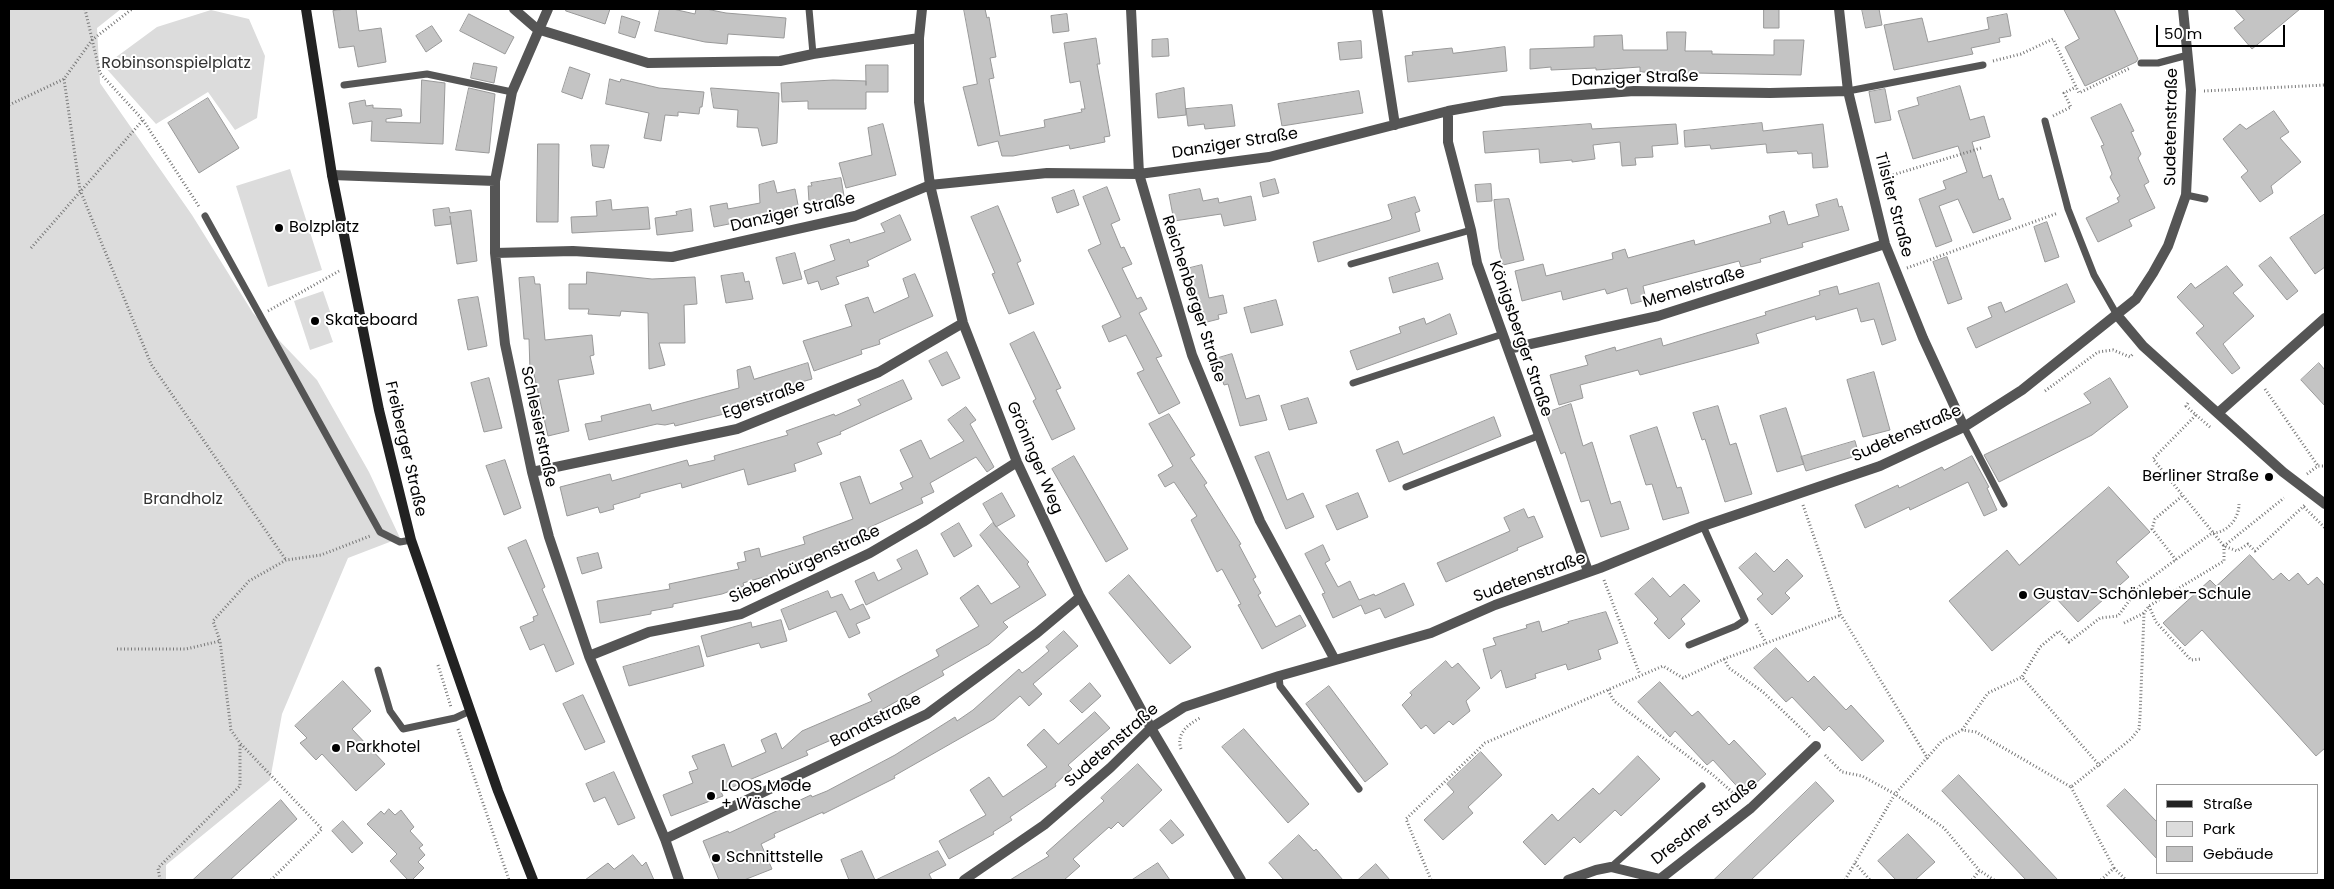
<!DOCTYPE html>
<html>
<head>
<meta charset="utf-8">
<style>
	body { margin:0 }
	#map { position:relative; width:2334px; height:889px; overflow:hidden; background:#fff; font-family:Poppins,sans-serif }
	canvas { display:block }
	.frame { position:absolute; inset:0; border:10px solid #000; pointer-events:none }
	.legend { position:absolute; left:2156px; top:784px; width:162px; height:90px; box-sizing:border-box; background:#fff; border:1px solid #999; margin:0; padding:6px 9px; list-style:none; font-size:15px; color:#000 }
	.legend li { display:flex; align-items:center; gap:10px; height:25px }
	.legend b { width:25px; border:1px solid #999 }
	.scale { position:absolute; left:2156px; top:25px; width:129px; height:22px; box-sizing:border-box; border:2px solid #000; border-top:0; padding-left:6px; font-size:15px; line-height:18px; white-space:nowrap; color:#000; -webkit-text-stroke:4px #fff; paint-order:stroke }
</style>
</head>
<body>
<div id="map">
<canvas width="2334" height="889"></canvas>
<div class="frame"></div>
<ul class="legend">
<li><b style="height:6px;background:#222"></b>Straße</li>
<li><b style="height:14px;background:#dcdcdc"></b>Park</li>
<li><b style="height:14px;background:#c4c4c4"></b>Gebäude</li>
</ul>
<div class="scale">50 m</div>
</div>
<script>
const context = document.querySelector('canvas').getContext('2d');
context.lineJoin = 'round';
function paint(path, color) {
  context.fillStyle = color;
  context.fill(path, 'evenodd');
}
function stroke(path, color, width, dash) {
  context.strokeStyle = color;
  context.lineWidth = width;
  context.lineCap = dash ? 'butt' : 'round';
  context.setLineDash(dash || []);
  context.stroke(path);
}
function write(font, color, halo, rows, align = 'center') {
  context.font = font + ' Poppins,sans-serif';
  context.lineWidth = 4;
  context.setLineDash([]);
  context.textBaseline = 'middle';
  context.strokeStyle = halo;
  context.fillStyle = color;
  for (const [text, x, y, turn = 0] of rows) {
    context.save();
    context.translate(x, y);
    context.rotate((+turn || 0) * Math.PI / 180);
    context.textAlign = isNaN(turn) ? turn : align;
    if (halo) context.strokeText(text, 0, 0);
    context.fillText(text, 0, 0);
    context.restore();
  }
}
paint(new Path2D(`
	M9 9H121L97 28 100 83 192 215 253 313 317 380 369 472 400 538 348 558 282 714 270 780 166 865V880H9Z
	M211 10 249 19 265 56 257 118 235 130 208 92 156 124 104 66 157 27Z
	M290 169 322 270 268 287 236 186Z
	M323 291 333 320 326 322 333 342 310 350 294 301Z`), '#dcdcdc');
const building = new Path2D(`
	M346 9H356L359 31 381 28 386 62 358 67 354 46 339 48 333 11Z
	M566 9H610L605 24 566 11Z
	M660 9H673L695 14 696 9H706L726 13 786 18 784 38 728 34 727 44 705 42 655 31Z
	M964 9H985L987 18 989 17 996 57 990 58 994 78 989 79 1000 136 1045 127 1044 120 1082 112 1081 109H1085L1080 81 1070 83 1064 43 1096 38 1100 64H1097L1110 136 1104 137 1105 142 1070 149 1069 145 1013 156H1002L998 141 978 146 963 87 977 84Z
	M1764 9H1779V28H1764Z
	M1862 9H1879L1882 25 1866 28Z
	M2064 9H2114L2138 59 2136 62 2085 86 2065 47 2079 39Z
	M2235 9H2300L2252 49 2234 28 2244 20Z
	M469 14 514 37 505 54 460 31Z
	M1067 14 1069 31 1053 33 1051 16Z
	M2007 14 2011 36 1999 38 2000 42 1971 48 1973 54 1894 70 1884 25 1922 18 1928 42 1989 29 1987 18Z
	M622 16 640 22 635 38 619 33Z
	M432 26 442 41 426 52 416 36Z
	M1667 32H1686L1685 51H1712V54L1774 55V40H1804L1801 75 1640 72V67L1596 70V68L1551 70V67L1530 69V49L1594 47V36L1622 35 1623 50H1667Z
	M1168 39 1169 56 1152 57V40Z
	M1361 41 1362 58 1340 60 1338 43Z
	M1505 47 1507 71 1408 82 1405 56 1413 55 1412 52 1452 48 1453 53Z
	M474 63 497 67 494 83 471 78Z
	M866 65H888V92H866V109H808V101L782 102 781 83 833 80 866 81V85Z
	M570 67 590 74 582 99 562 92Z
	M610 79 620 82 621 79 659 88 704 92 702 107H700L699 114 678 112V116L665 115 661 141 644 138 649 113 606 104Z
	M422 80 445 83 443 144 371 141 372 121 353 124 349 103 365 100 366 106 373 105V108L401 109 402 116 386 119V122L420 123Z
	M1960 86 1970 120 1984 116 1990 137 1972 142 1983 178 1991 175 1999 200 2003 198 2011 219 1973 233 1958 199 1939 206 1952 241 1936 247 1919 199 1946 189 1943 181 1967 172 1958 146 1913 159 1898 111 1919 105 1917 98Z
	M469 88 495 94 489 153 456 150Z
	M711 88 779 93 777 143 762 146 758 128 737 127 738 110 714 108Z
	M1184 88 1186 115 1158 118 1156 94Z
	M1885 89 1891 120 1875 123 1869 92Z
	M1359 91 1363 113 1282 126 1278 104Z
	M208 98 239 148 199 173 168 123Z
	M2121 104 2134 131 2131 132 2141 154 2138 158 2149 182 2144 185 2155 208 2129 220 2132 226 2098 242 2086 218 2119 202 2117 198 2120 196 2110 177 2112 174 2101 146 2104 145 2091 118Z
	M1232 105 1235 126 1205 129 1204 124 1188 126 1186 109Z
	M2274 111 2289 132 2280 138 2301 162 2271 186 2273 193 2260 202 2241 177 2248 171 2223 139 2240 124 2246 129Z
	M1762 123 1763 131 1823 124 1828 167 1813 168 1812 153 1798 154 1797 151 1767 153 1766 144 1711 149 1710 145 1685 147 1684 131Z
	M883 124 896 175 846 188 839 163 872 155 868 128Z
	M1591 124 1592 129 1676 124 1678 144 1652 146 1653 157 1635 158 1636 165 1622 166 1620 142 1593 145 1595 159 1572 162V160L1540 163 1539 149 1485 153 1483 132Z
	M538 144H559L558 222H537Z
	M591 145H609L604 168 593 166Z
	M841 178 844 196 809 202 808 186H812L811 183Z
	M1275 179 1279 193 1263 197 1260 183Z
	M774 181 777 193 795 189 799 210 714 227 710 206 727 203 728 209 760 203 759 185Z
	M1491 184 1492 201 1477 202 1475 185Z
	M1107 187 1120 220 1111 224 1121 248 1124 247 1132 264 1122 268 1137 299 1141 297 1147 309 1139 313 1162 356 1156 358 1180 403 1159 414 1137 373 1144 370 1126 335 1109 342 1102 326 1121 317 1088 250 1101 244 1083 197Z
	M1200 189 1203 201 1218 198 1219 203 1251 196 1256 220 1224 226 1221 214 1174 221 1169 195Z
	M1074 190 1079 205 1057 213 1052 198Z
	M1415 197 1420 211 1415 213 1420 231 1318 262 1313 242 1390 220 1392 218 1388 205Z
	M1509 199 1524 260 1503 265 1499 249 1494 200Z
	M1837 199 1839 207 1842 206 1849 230 1802 243 1803 247 1760 259 1761 262 1741 267 1739 261 1643 286 1646 300 1631 304 1627 288 1607 294 1605 289 1563 300 1561 291 1522 301 1515 271 1543 264 1546 276 1613 259 1612 253 1625 249 1628 258 1694 240 1695 245 1771 223 1769 216 1784 211 1788 225 1819 216 1816 205Z
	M611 200 612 210 648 207 650 229 572 233 571 217 597 216 596 202Z
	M998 206 1021 261 1017 263 1034 304 1009 314 992 274 995 273 971 217Z
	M449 208 450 213 471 210 477 261 457 264 450 216 451 224 435 226 433 210Z
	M691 209 693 231 657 235 655 218 677 215 676 212Z
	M2325 214V267L2315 274 2290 238Z
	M900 215 911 240 867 261 869 266 836 277 839 284 821 290 818 281 808 284 804 271 835 260 830 245 849 239 850 243 885 232 881 224Z
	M2047 222 2059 257 2045 262 2034 227Z
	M795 253 802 279 783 284 776 258Z
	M1947 257 1962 299 1948 304 1933 262Z
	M2271 257 2298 291 2287 300 2259 266Z
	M1438 263 1443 279 1393 293 1389 278Z
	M1202 265 1209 298 1223 295 1227 313 1218 315 1219 319 1199 324 1186 269Z
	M2227 266 2243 285 2233 293 2254 316 2223 344 2240 368 2232 374 2196 333 2204 326 2177 297 2191 283 2195 288Z
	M587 272 652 279 695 277 697 304 684 305 685 343H659L665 365 649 369 648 313 621 311 620 316 588 314 589 309H569V284H586Z
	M743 273 745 282 749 281 753 299 726 303 721 276Z
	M915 274 933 316 879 340 880 344 861 350 862 354 814 371 803 341 852 326 845 305 868 297 874 313 909 297 903 279Z
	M534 277 535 284H540L545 340 592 335 594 355 590 356 594 374 558 380 569 431 548 436 533 370 530 371 529 339H524L519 278Z
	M1879 283 1896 340 1882 345 1874 319 1861 322 1857 308 1816 320 1815 316 1756 334 1759 343 1730 351 1640 375 1638 370 1580 385 1583 398 1559 405 1550 375 1588 365 1585 356 1615 347 1616 351 1661 338 1663 346 1766 315 1765 312 1820 295 1819 291 1837 286 1839 294Z
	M2067 284 2075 302 1976 348 1967 328 1992 317 1988 307 2001 302 2005 312Z
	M478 297 487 346 468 350 458 300Z
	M1276 300 1283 325 1251 333 1244 308Z
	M1450 314 1457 334 1357 370 1350 351 1401 333 1399 327 1424 318 1426 324Z
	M1034 332 1061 388 1056 390 1075 429 1052 440 1033 401 1036 399 1010 344Z
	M947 352 960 378 942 386 929 361Z
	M1232 354 1246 399 1259 395 1267 420 1240 426 1228 384 1224 385 1215 359Z
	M808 363 812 379 791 385 792 389 744 403V406L724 411V414L675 426 674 423 665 425 657 424 589 440 585 424 602 421 601 416 650 404 652 411 739 388 737 370 750 366 754 379Z
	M2319 363 2325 370V406L2301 380Z
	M1874 372 1890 430 1863 437 1847 380Z
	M489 378 502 428 484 432 471 383Z
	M2110 378 2128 407 2092 435 1999 482 1984 455 2091 403 2084 394Z
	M903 380 912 399 840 432 841 434 817 443 822 454 794 464 796 471 748 485 744 469 682 488 681 483 640 494V497L613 505 614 509 600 513 598 507 567 516 560 487 610 474 612 481 687 460 689 466 715 460 714 456 788 435 786 431 834 414 835 416 861 405 858 400Z
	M1308 398 1317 423 1289 430 1281 406Z
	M1571 404 1583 446 1592 442 1611 504 1620 501 1629 529 1601 537 1589 500 1581 502 1565 452 1561 454 1546 413Z
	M1718 406 1730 445 1736 443 1752 494 1725 502 1705 439 1702 440 1693 413Z
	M966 407 976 420 970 424 994 467 987 472 976 457 930 483 934 492 921 498 923 503 868 528 870 534 858 540 810 557 811 560 791 567V569L743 583 744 586 722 594 673 604V607L651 611V614L600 623 597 601 670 589 669 584 739 569 737 563 746 561 744 552 759 548 761 557 805 544 803 537 853 519 840 483 860 476 870 504 903 489 900 483 913 477 900 450 921 440 930 459 964 441 948 420Z
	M1786 408 1804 464 1777 472 1760 416Z
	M1169 414 1195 455 1190 458 1207 483 1204 485 1241 544 1239 545 1256 577 1253 579 1261 593 1258 595 1276 627 1300 615 1306 626 1262 649 1238 605 1241 604 1222 569 1217 572 1191 520 1197 516 1174 482 1165 487 1158 475 1173 466 1149 424Z
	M1494 417 1501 436 1389 482 1376 450 1398 441 1403 454Z
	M1657 427 1677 488 1681 487 1689 513 1663 520 1652 484 1646 485 1630 436Z
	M1855 441 1859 455 1806 471 1801 457Z
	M1269 452 1287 500 1303 493 1314 517 1286 529 1255 457Z
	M1074 456 1128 549 1106 562 1052 469Z
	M1972 456 1989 487 1987 488 1997 510 1984 516 1968 482 1910 510 1909 507 1865 528 1855 505 1898 485 1899 488 1942 467 1944 470Z
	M505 460 521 508 504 515 486 466Z
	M2109 487 2150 532 2116 562 2129 577 2078 622 2055 597 1992 651 1949 601 2007 550 2019 565Z
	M1002 493 1015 516 996 527 983 504Z
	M1358 493 1368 517 1337 530 1326 506Z
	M1524 509 1528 518 1534 516 1543 537 1517 548 1518 550 1446 582 1437 563 1510 531 1504 518Z
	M959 523 972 546 954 557 941 534Z
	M993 523 1029 562 1027 564 1046 595 1003 622 1008 627 989 644 942 671 944 675 874 714 877 720 806 751 808 755 721 792 723 796 671 816 663 795 693 783 689 772 698 769 692 756 724 744 732 767 766 752 761 740 776 733 782 749 802 731 872 701 868 694 939 656 936 650 979 626 960 598 978 585 991 604 1020 587 980 535Z
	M526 540 545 587 542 589 574 664 556 672 544 644 530 650 520 627 534 621 533 617 538 615 508 548Z
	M1323 545 1330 560 1325 563 1338 587 1350 581 1359 600 1374 594 1375 596 1404 583 1414 605 1385 618 1380 608 1365 614 1361 605 1333 618 1322 594 1325 593 1305 554Z
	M917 550 928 574 866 605 855 581 874 572 878 581 902 569 897 560Z
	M598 553 602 568 582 574 577 558Z
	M1756 553 1774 572 1787 559 1803 576 1785 593 1790 598 1772 615 1757 599 1763 594 1739 568Z
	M2250 555 2273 580 2281 573 2289 581 2298 573 2308 585 2317 577 2325 586V748L2316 756 2202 630 2185 646 2163 623 2210 580 2216 586Z
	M1129 575 1191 647 1170 664 1109 593Z
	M1653 578 1670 597 1684 584 1700 601 1681 619 1685 624 1669 639 1654 623 1658 619 1635 594Z
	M828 591 831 598 842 594 850 610 863 604 870 618 856 624 860 633 849 638 836 611 789 630 781 610Z
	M1606 612 1618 643 1598 650 1601 659 1568 670 1566 664 1535 674 1536 678 1506 688 1501 670 1491 679 1483 649 1496 645 1493 638 1527 628 1526 625 1539 621 1542 632 1569 623 1568 622Z
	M781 620 787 641 761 648 759 643 707 657 701 636 751 622 752 627Z
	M1064 631 1078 646 1033 684 1042 694 1029 706 1020 696 994 719 908 768 894 776 895 778 823 814V812L774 834 775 837 761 844 772 869 744 880H719L703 841 728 831 729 833 811 795 812 797 827 791 895 755 955 717 957 721 973 710 1019 669 1022 673 1029 668 1049 651 1046 647Z
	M699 646 704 666 629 686 623 667Z
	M1776 648 1808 682 1814 676 1846 710 1851 705 1884 741 1862 761 1829 726 1824 731 1792 697 1786 702 1754 668Z
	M1446 661 1452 668 1458 663 1480 688 1466 701 1470 711 1453 725 1449 721 1434 734 1426 725 1421 729 1402 705 1412 695 1410 693Z
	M343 681 371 711 352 729 385 764 356 791 322 754 316 760 300 743 307 738 295 726Z
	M1660 682 1692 716 1698 711 1729 745 1734 740 1766 774 1744 794 1713 760 1707 765 1675 731 1670 737 1638 702Z
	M1090 683 1101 696 1082 713 1070 701Z
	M1329 686 1388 764 1365 782 1306 704Z
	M583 695 605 742 585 750 563 704Z
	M1095 712 1110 728 1068 765 1072 769 1055 784 1056 786 1010 817 1012 820 993 832 994 834 949 859 939 841 986 815 970 790 989 777 1003 797 1047 767 1027 745 1044 729 1058 744Z
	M1244 729 1309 804 1288 823 1222 747Z
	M1481 752 1502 775 1468 807 1473 813 1443 840 1424 820 1454 792 1447 784Z
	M1638 756 1660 779 1621 816 1615 810 1580 843 1574 837 1545 865 1523 842 1552 814 1558 821 1593 788 1599 794Z
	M1138 764 1162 790 1123 827 1118 822 1111 829 1109 827 1073 859 1080 866 1064 880H1010L1049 856 1046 853 1104 801 1101 798Z
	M614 772 635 818 618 825 605 797 594 802 586 784Z
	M1959 775 1995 813 2058 880H2026L1942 791Z
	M1816 782 1834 801 1751 880H1714Z
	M2125 789 2158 823V860L2107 806Z
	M281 800 297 819 252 860 230 880H193Z
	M389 809 395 815 401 810 414 827 410 831 423 845 419 848 425 855 418 862 424 868 412 880H408L390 861 397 854 367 824 381 811 384 814Z
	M1171 820 1184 835 1172 844 1160 830Z
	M343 821 363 843 352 853 332 831Z
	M1908 834 1935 862 1915 880H1896L1878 861Z
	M1299 835 1314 851 1316 849 1343 880H1284L1269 863Z
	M862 851 875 880H849L841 860Z
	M938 851 946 865 929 874 932 880H876Z
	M633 855 642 866 646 862 654 880H585L608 863 614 869Z
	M1158 863 1170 880H1132Z
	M1376 864 1390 880H1358Z`);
paint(building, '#c4c4c4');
stroke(building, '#999', 1);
stroke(new Path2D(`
	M85 9 100 73 143 120 200 208
	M1993 61 2021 54 2053 39 2079 93 2130 68
	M64 79 80 190 151 364 286 560
	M2204 91 2325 85
	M9 105 64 79 92 40 132 9
	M2053 116 2071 107 2064 93 2076 87
	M1883 178 1981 148
	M31 248 143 120
	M1907 268 2058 213
	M268 311 339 271
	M2265 389 2318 466
	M2045 391 2098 352 2113 350 2130 357 2133 354
	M2188 403 2186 406 2196 415 2153 459 2224 546 2237 551 2248 544 2255 551 2306 504
	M2196 415 2210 427
	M2307 474 2318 466H2325
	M1803 505 1841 615 1928 759
	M2304 507 2325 528
	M2176 560 2152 529 2155 519 2182 496
	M1604 580 1640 675
	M2149 606 2156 622 2191 660 2201 659
	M2124 623 2144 613
	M1756 624 1766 643
	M117 649H186L220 641
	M1724 659 1729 668 1763 692 1810 737
	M438 665 451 707
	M1608 690 1614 701 1713 775 1741 800
	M458 729 509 880
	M1962 730 1988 693 2022 677
	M1181 749C1176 734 1187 725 1200 718
	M1825 755 1842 772 1862 776 1895 794 1944 828 1979 870 1994 880
	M2100 766 2022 677 2040 647 2059 631 2069 642 2100 618 2118 616 2140 586 2212 533C2227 533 2239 519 2239 504
	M2071 787 2114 868 2101 880
	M1855 863 1870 880
	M2114 868 2126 880
	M160 880 158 868 240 786V744
	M271 880 322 829 240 743 231 730 220 641 213 621 249 581 286 560 321 555 370 536
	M1431 880 1406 819 1485 743 1663 666 1683 678 1724 659 1841 615
	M1845 880 1895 794 1942 741 1962 730 1976 732 2071 787 2131 739 2139 729 2140 717 2144 613 2149 606 2224 561V546L2284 498
	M1972 880 1979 871`), '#777', 3, [1, 2.5]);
stroke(new Path2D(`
	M809 9 813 54
	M2141 63H2158L2188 55
	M344 85 427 74 512 92
	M1848 91 1983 65
	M2045 121 2068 209 2094 275 2117 315
	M2186 195 2205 199
	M205 216 380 532 400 542 411 540
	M1351 264 1471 230
	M1353 383 1503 334
	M1964 427 2004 504
	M1406 487 1538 436
	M1689 645 1736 626 1745 620 1703 526
	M378 670 390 711 403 729 455 718 470 711
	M1279 676 1280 686 1359 789
	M1611 867 1702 786`), '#555', 7);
stroke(new Path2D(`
	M514 9 537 29 648 63 780 61 813 54 919 38
	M548 9 512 92 495 181V253L505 344 532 472 549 537 589 656 665 839 679 880
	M922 9 919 38V102L930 185 963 323 1017 462 1080 597 1151 728 1241 880
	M1131 9 1139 174 1192 355 1260 521 1335 660
	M1377 9 1395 125
	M1839 9 1848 91 1885 244 1923 338 1964 427
	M1448 111V142L1471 230 1477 263 1588 571
	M332 175 495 181
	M495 253 573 251 672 257 855 216 930 185 1047 173 1139 174 1269 157 1448 111 1503 101 1634 91 1770 93 1848 91
	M2117 315 2143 346 2283 472 2325 504
	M1508 349 1658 316 1885 244
	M2218 413 2325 318
	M532 472 737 429 879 372 963 323
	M589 656 649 632 741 614 870 553 923 522 1017 462
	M665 839 927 714 1037 633 1080 597
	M964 880 1044 825 1110 768 1151 728 1184 707 1279 676 1431 633 1495 605 1600 568 1703 526 1880 466 1964 427 2022 390 2136 299 2153 273 2168 246 2186 195 2191 90 2183 9
	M1568 880 1596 870 1611 867 1660 879 1751 808 1816 746`), '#555', 10);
stroke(new Path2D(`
	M306 9 332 175 379 410 411 540 498 791 533 880`), '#222', 10);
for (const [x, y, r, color] of [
	[279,228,5,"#000"],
	[315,321,5,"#000"],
	[2269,477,5,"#000"],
	[2023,595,5,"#000"],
	[336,748,5,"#000"],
	[711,796,5,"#000"],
	[716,858,5,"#000"]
]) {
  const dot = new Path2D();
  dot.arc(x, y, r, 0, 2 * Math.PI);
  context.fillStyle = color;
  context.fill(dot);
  stroke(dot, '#fff', 2);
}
write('16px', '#333', '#fff', [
	["Robinsonspielplatz",176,64],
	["Brandholz",183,500]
]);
write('16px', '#000', '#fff', [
	["Danziger Straße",1635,79,-2],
	["Sudetenstraße",2172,127,-89],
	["Danziger Straße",1235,144,-9],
	["Tilsiter Straße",1893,205,75],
	["Danziger Straße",793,213,-13],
	["Memelstraße",1694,288,-17],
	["Reichenberger Straße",1193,299,72],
	["Königsberger Straße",1520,339,71],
	["Egerstraße",764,400,-20],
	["Schlesierstraße",538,427,78],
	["Sudetenstraße",1907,434,-24],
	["Freiberger Straße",405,449,77],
	["Gröninger Weg",1034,458,67],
	["Siebenbürgenstraße",805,565,-25],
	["Sudetenstraße",1530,578,-20],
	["Banatstraße",876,721,-27],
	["Sudetenstraße",1112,746,-41],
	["Dresdner Straße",1705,822,-38]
]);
write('16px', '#000', '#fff', [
	["Bolzplatz",289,228],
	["Skateboard",325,321],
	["Berliner Straße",2259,477,"right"],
	["Gustav-Schönleber-Schule",2033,595],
	["Parkhotel",346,748],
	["LOOS Mode",721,787],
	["+ Wäsche",721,805],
	["Schnittstelle",726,858]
], 'left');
</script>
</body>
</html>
